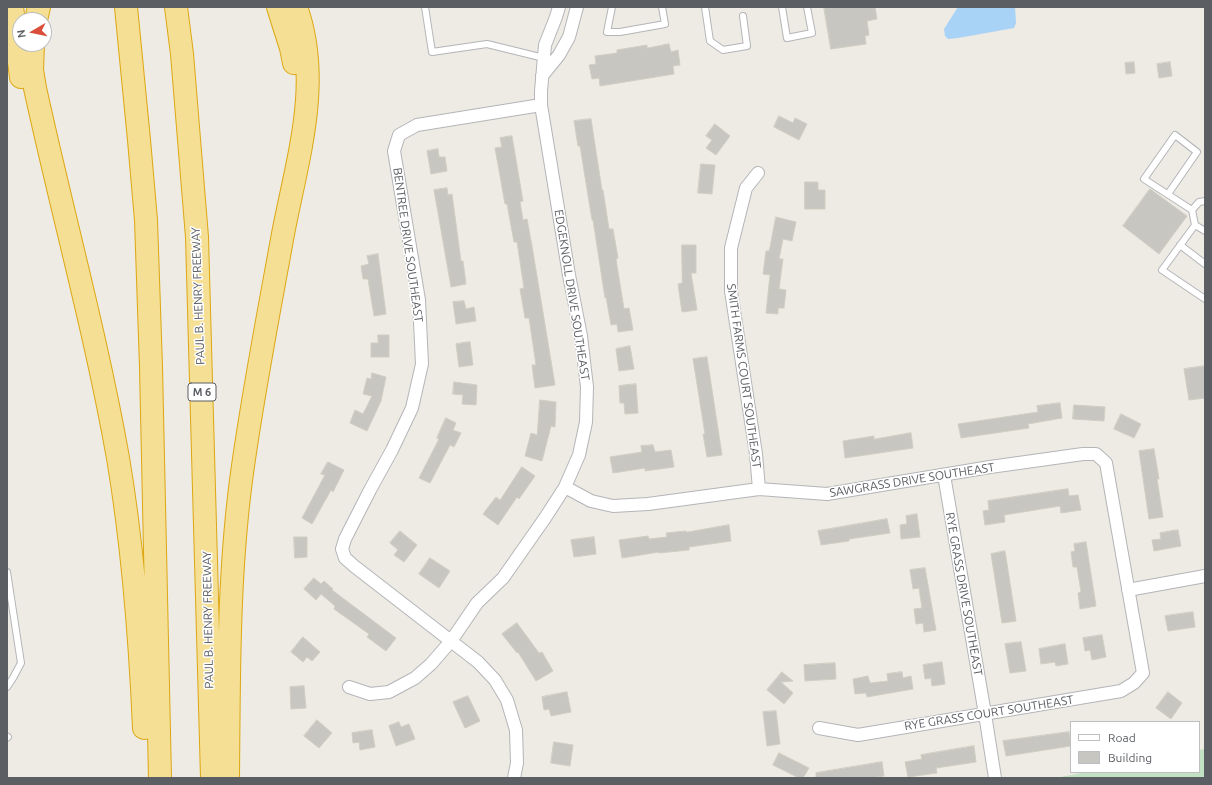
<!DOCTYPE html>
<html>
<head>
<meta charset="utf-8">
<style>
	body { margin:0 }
	#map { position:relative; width:1212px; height:785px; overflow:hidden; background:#edebe3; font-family:Ubuntu,sans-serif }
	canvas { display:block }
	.frame { position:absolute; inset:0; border:8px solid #5b5e63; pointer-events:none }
	.legend { position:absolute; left:1070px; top:721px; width:130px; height:52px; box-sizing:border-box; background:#fff; border:1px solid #bdbfc1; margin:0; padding:5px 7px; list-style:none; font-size:12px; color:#5b5e63 }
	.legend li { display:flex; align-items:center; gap:8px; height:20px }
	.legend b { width:20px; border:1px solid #bdbfc1 }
	.north { position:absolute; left:12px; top:12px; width:40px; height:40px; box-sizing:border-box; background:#fff; border:1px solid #bdbfc1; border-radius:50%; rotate:261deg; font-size:11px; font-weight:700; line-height:16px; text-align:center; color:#5b5e63 }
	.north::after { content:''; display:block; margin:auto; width:14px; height:18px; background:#da4f3c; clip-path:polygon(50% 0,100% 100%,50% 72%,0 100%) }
</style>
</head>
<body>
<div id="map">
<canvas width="1212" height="785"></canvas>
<div class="frame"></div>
<ul class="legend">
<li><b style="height:5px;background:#fff"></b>Road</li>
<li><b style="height:11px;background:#c8c6c0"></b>Building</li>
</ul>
<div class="north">N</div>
</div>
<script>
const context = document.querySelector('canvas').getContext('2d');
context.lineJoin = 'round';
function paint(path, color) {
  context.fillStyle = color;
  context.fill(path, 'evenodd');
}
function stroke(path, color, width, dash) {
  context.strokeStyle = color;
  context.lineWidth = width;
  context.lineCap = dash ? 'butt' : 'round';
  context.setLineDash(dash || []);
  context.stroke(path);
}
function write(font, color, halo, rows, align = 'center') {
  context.font = font + ' Ubuntu,sans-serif';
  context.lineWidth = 3;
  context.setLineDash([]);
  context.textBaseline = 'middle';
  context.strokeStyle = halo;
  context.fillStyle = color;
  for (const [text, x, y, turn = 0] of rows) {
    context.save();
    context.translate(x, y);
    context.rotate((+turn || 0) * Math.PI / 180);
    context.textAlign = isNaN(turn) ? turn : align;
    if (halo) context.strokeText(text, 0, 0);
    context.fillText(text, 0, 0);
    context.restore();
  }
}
paint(new Path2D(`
	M1205 749V778H1056L1086 772H1199V750Z`), '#c2e2c3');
paint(new Path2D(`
	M958 7H1015L1016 23 1014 28 958 38 948 39 945 36 944 29Z`), '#a9d2f7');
const building = new Path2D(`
	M824 7H875L877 19 867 21 869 35 865 36 866 44 831 49Z
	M669 44 671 52 678 50 680 65 673 66 674 74 600 86 599 78 592 79 589 65 596 64 595 56 617 53V50L647 45V48Z
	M1134 62 1135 73 1126 74 1125 63Z
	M1170 62 1172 76 1159 78 1157 64Z
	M779 116 793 123 795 118 807 124 799 140 774 127Z
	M591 119 602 190H603L609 229H613L618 258 616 259 624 309 629 308 633 330 618 332 617 324 611 325 606 297 605 298 593 220H592L580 146H578L574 121Z
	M715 124 730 136 716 155 706 148 712 140 706 136Z
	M512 136 523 201 520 202 523 220 527 219 532 246 555 385 535 388 532 365H536L529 318H525L520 289 524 288 517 242H514L507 204H505L495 148 502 147 500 138Z
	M438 149 439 157H445L447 171 431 174 427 151Z
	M701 164 715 165 712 194 698 193Z
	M805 182H818V190H825V209H805Z
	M447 188 448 195 452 194 461 261H463L466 284 451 287 434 190Z
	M1150 189 1187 216 1159 254 1123 226Z
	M776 217 796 222 792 241 783 239 779 259H783L779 289 786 290 784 308H778V314L766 313 770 275 763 274 766 251H769Z
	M682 245H696V273H691L697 310 682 312 678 284 682 283Z
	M378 254 386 314 374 316 368 279H363L361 266 369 264 367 256Z
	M464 301 466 309 474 307 476 321 456 324 453 302Z
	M378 335H389V357H371V343H378Z
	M470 342 473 365 459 367 456 344Z
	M630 346 634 369 619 371 616 349Z
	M707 357 722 455 707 457 703 434H705L693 359Z
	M1205 366V398L1189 400 1184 369Z
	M372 373 386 377 381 401 367 431 350 423 355 410 363 414 372 396 363 394 367 378 371 379Z
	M454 382 477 385 476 405 462 404 463 395 453 394Z
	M636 384 638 413 625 414 624 403H620L619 386Z
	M540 400 556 402 555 427 551 426 542 461 525 456 531 433 537 435Z
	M1060 403 1062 418 1028 424 1029 428 961 438 958 424 1038 412 1037 406Z
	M1074 405 1105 407 1104 421 1073 419Z
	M1121 414 1141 424 1134 438 1114 429Z
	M446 418 456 423 453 430 461 433 454 447 450 445 430 483 419 478 439 439 437 438Z
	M911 433 913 448 845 458 843 441 874 436V439Z
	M653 445 655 452 671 450 674 467 645 471V468L613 473 610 457 642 452 641 446Z
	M1154 449 1159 479H1157L1163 517 1149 519 1139 451Z
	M328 462 344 470 333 492 331 490 312 524 302 518 325 475 321 474Z
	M522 467 535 476 519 499 517 497 498 525 483 514 496 497 500 500Z
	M1068 489 1069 496 1078 495 1081 510 1061 513 1060 506 1004 515 1005 522 985 525 983 511 989 510 988 501Z
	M917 514 920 537 901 539 900 525 907 524 906 516Z
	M887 519 890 533 849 539V541L821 545 818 531Z
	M729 525 731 541 689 547V550L659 553V552L622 558 619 540 648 536 649 539 667 537 666 533 686 531 687 532Z
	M1178 530 1181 546 1154 551 1152 540 1161 539 1160 533Z
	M400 531 417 545 404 562 394 555 398 550 390 543Z
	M294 537H307V557L295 558Z
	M594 537 596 554 574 557 571 540Z
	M1086 542 1096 606 1080 609 1078 593 1081 592 1077 567H1073L1071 552 1075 551 1074 544Z
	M1005 551 1016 621 1002 623 991 554Z
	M430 558 450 571 439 588 419 574Z
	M925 568 936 630 924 632 923 623 916 624 914 609 922 608 919 588 913 589 910 570Z
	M314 578 321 584 324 581 333 589 332 590 396 638 386 651 367 637 369 634 334 609 335 606 321 594 316 600 304 589Z
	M1193 612 1195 627 1168 631 1165 616Z
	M517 623 539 653 542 652 553 671 536 681 518 652 517 653 502 634Z
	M1102 635 1106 657 1092 660 1090 650 1085 651 1083 638Z
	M303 637 320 652 312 661 307 657 303 662 291 652Z
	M1021 642 1026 671 1010 673 1005 644Z
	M1065 644 1068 664 1056 666 1055 662 1041 664 1039 649Z
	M942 662 945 684 932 686 931 678 925 679 923 665Z
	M835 663 836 679 805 681 804 665Z
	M782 672 793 681 781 682 793 693 784 704 767 690Z
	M902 672 903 678 911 676 913 689 867 697 866 693 855 694 853 679 868 676 870 683 888 681 887 674Z
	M304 686 306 708 291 709 290 687Z
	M567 692 571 712 551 716 549 709 544 710 542 697Z
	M1168 692 1182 703 1171 719 1156 708Z
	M468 696 480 721 465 728 453 702Z
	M776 711 780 744 767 746 763 712Z
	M317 720 332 733 319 748 304 736Z
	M399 722 401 727 409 724 415 739 396 746 389 726Z
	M372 730 375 747 360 750 359 742 353 743 352 733Z
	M1069 732 1071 746 1006 756 1003 741Z
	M554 742 573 745 570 766 551 763Z
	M974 746 976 762 936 768 937 773 908 777 905 762 922 759 921 755Z
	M779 753 809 768 803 778H799L773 765Z
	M882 762 884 776 870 778H816V773Z`);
paint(building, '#c8c6c0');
stroke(building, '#d1cdc2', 1);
const service = new Path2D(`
	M425 7 432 52 487 44 544 58
	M612 7 607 32H620L665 24 662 7
	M705 7 710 41 723 50 747 46 743 16
	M782 7 787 38 812 33 807 7
	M1168 194 1197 152 1175 135 1144 179 1192 210 1199 202 1205 201
	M1192 210 1195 225
	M1205 231 1195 225 1162 270 1205 299
	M1180 245 1205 264
	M7 572 21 663 13 678 7 687
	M7 738 8 737`);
const minor = new Path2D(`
	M542 76 559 55 569 37 577 7
	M758 173 746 188 731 248V291L756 454 759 489
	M944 475 985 714 995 778
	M565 487 591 501 613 506 648 504 759 489 827 494 990 467 1083 454H1096L1106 463 1143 673 1134 683 1121 691 858 735 819 728
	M1128 590 1205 576
	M349 687 370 694 389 692 415 678 431 664 451 641 477 603 503 578 545 518 565 487 579 455 586 422 587 387 581 336 569 275 541 105V91L545 45 556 17 559 7
	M514 778 517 763 516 730 507 700 495 680 478 662 354 566 345 558 342 549 345 539 370 490 392 450 412 408 422 364 419 300 394 151 399 135 417 125 541 105`);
const motorway = new Path2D(`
	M12 7 21 77
	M126 7 139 140 146 220 151 367 160 778
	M176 7 182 54 197 237 212 778
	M278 7 291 48 294 63
	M36 20 39 7
	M33 44 32 70 35 88C62 212 96 334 118 458 133 547 140 637 144 728
	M228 778C229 674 228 569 243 466 254 388 269 311 283 234 297 160 323 82 296 7`);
stroke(service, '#b4b5b9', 8);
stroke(minor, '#b4b5b9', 14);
stroke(motorway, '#dda713', 24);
stroke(service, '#fff', 6);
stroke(minor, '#fff', 12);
stroke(motorway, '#f4df94', 22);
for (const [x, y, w] of [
	[202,392,28]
]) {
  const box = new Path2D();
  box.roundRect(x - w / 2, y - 9, w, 18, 3);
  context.fillStyle = '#fff';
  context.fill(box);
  stroke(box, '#5b5e63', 1);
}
write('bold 11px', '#5b5e63', null, [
	["M 6",202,392]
]);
write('12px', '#5b5e63', '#fff', [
	["BENTREE DRIVE SOUTHEAST",408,245,82],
	["EDGEKNOLL DRIVE SOUTHEAST",572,295,81],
	["PAUL B. HENRY FREEWAY",198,296,-92],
	["SMITH FARMS COURT SOUTHEAST",744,376,82],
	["SAWGRASS DRIVE SOUTHEAST",912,480,-9],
	["RYE GRASS DRIVE SOUTHEAST",964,594,80],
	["PAUL B. HENRY FREEWAY",208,620,-91],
	["RYE GRASS COURT SOUTHEAST",989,713,-9]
]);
</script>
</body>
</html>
